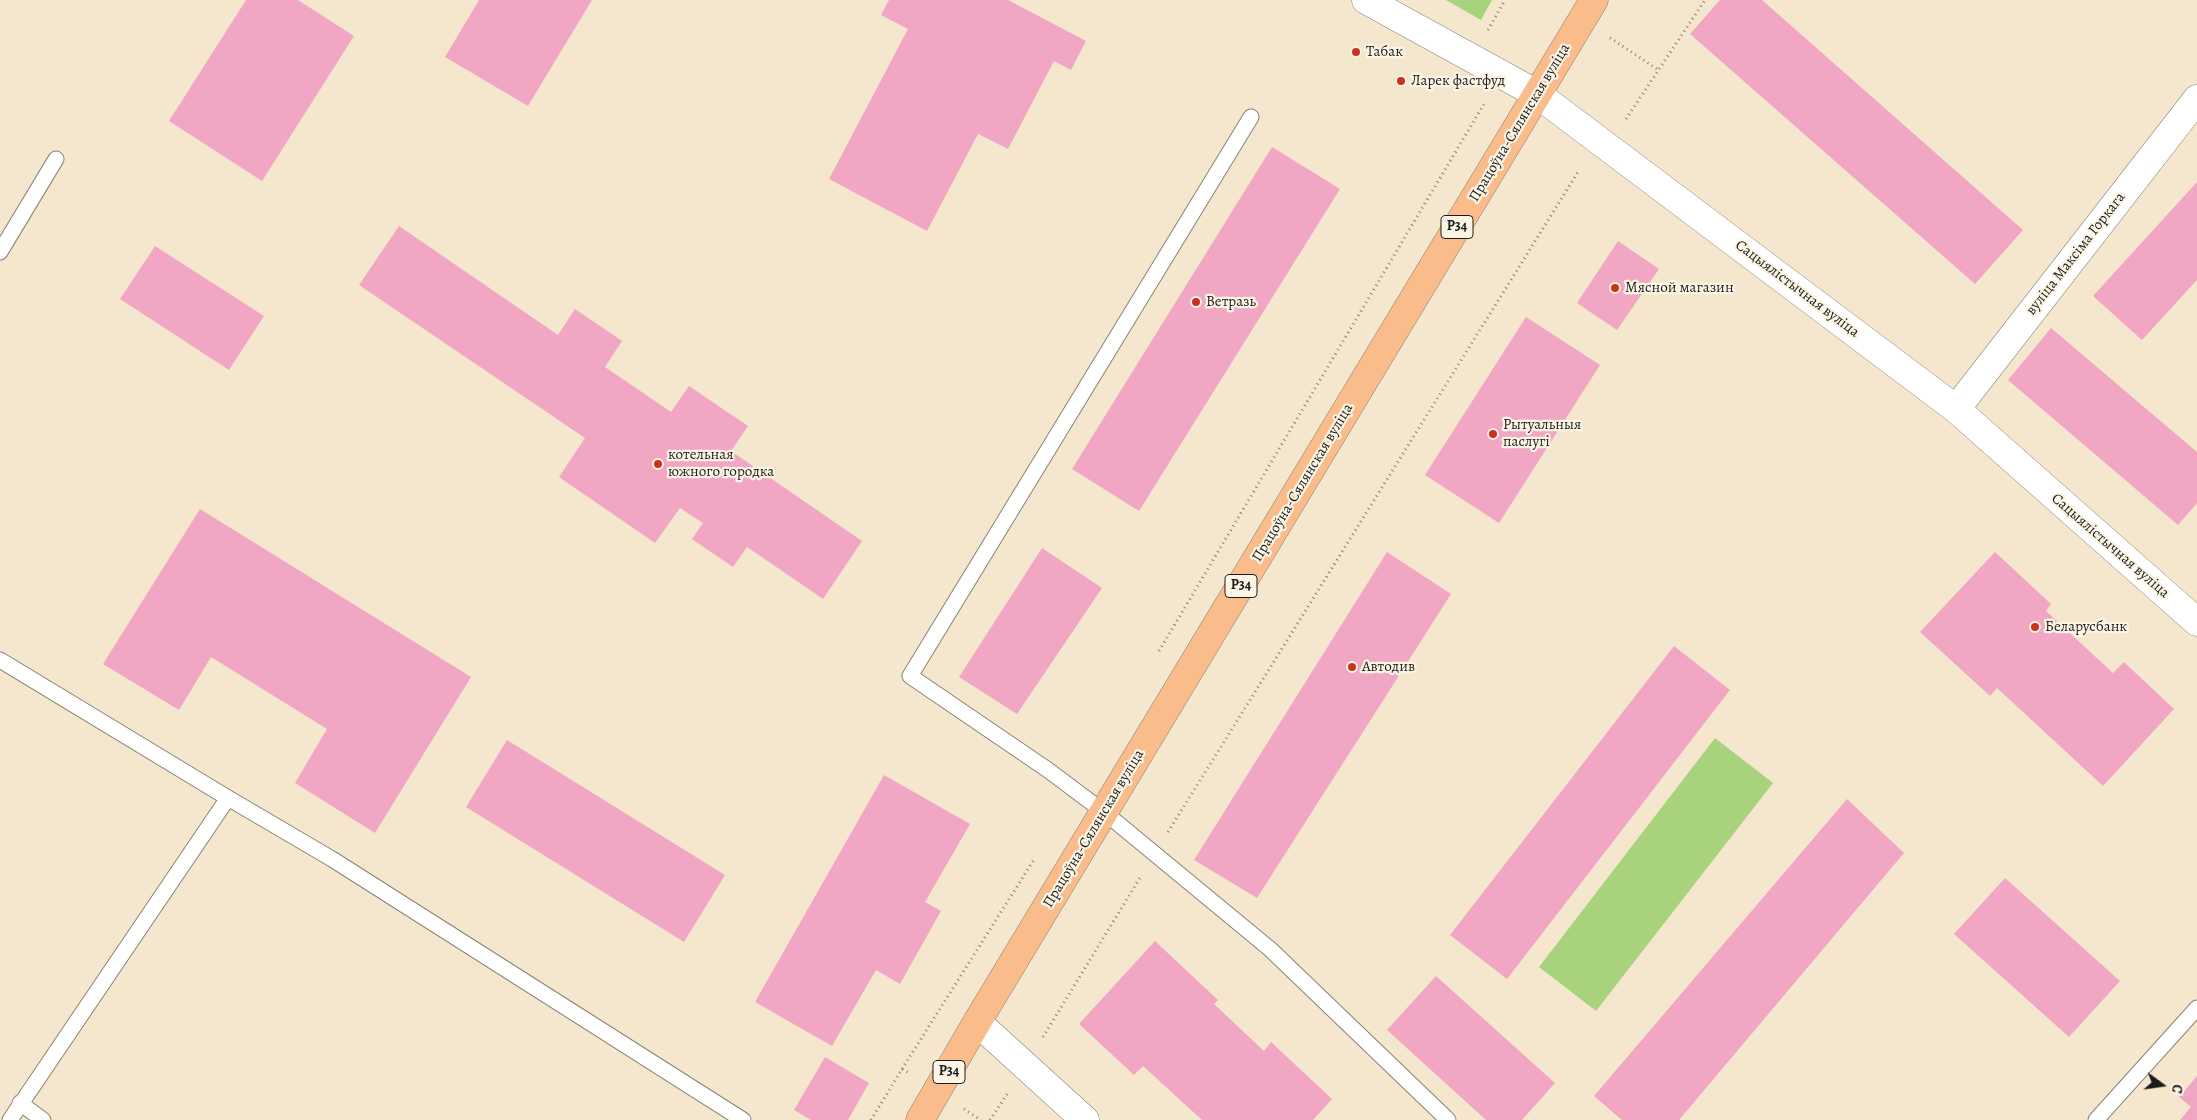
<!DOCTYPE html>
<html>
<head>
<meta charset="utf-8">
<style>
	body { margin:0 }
	#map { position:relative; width:2197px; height:1120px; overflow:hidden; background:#f5e7cd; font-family:Alegreya,serif }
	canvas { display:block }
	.north { position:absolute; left:2137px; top:1060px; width:50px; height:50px; -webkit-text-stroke:4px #fcf5e5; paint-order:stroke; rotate:104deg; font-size:14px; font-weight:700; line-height:20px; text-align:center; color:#1c1c1c }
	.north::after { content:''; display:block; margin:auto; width:18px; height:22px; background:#1c1c1c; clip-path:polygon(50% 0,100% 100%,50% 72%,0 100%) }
</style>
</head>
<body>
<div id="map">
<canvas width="2197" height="1120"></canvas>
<div class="north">С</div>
</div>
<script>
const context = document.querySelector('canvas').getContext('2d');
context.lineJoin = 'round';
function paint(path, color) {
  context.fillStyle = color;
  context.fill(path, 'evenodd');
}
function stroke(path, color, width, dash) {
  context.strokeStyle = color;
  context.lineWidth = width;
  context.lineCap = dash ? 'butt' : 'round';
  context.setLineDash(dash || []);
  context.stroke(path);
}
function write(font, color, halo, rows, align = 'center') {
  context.font = font + ' Alegreya,serif';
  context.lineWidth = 4.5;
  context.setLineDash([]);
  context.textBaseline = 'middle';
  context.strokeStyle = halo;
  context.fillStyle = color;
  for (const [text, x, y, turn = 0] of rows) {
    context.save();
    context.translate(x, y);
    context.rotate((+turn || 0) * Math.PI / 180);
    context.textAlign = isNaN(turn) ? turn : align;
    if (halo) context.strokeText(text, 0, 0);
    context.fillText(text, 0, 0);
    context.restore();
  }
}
paint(new Path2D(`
	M1446 0H1492L1481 20Z
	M1715 738 1773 783 1596 1011 1539 967Z`), '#a9d27d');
paint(new Path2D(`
	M246 0H298L354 36 262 181 169 121Z
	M479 0H592L528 106 445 57Z
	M889 0H1008L1086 41 1071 70 1054 61 1008 149 978 134 927 231 829 179 908 29 881 15Z
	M1720 0H1762L2023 230 1975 284 1690 34Z
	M1272 147 1340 189 1139 511 1072 469Z
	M2197 182V280L2142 340 2093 296Z
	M399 226 558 335 575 309 622 341 605 367 671 412 689 386 748 426 731 451 862 541 823 599 747 547 733 567 692 539 703 523 680 508 655 543 559 477 585 438 359 285Z
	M1618 241 1659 269 1617 330 1577 303Z
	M155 246 264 316 229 370 120 299Z
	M1526 317 1600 365 1499 523 1425 475Z
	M2051 328 2197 452V503L2178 525 2008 380Z
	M200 509 471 677 375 833 295 783 327 729 211 657 179 710 103 664Z
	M1042 548 1102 588 1017 714 959 677Z
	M1387 552 1451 594 1257 898 1194 860Z
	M1995 552 2051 604 2046 611 2113 673 2124 662 2174 709 2103 786 1997 688 1990 696 1920 632Z
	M1674 646 1730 690 1507 979 1450 935Z
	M507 740 725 875 684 942 466 807Z
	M884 775 970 824 925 902 941 911 900 984 876 970 832 1046 755 1002Z
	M1847 799 1904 853 1679 1120H1622L1594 1096Z
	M2005 878 2120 981 2069 1037 1954 934Z
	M1155 941 1218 1000 1214 1004 1264 1051 1271 1042 1332 1099 1313 1120H1202L1143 1066 1134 1075 1079 1024Z
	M1436 976 1555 1083 1522 1120H1486L1387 1030Z
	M825 1057 869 1083 848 1120H811L794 1110Z
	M2197 1076V1120H2180L2191 1107 2179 1097Z`), '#f1a6c4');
const service = new Path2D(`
	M1251 117 910 676 1048 770 1104 812 1270 949 1448 1120
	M0 252 56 159
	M0 660 228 798 332 859 743 1120
	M20 1103 43 1120
	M10 1120 228 798
	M2096 1120 2197 1008`);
const minor = new Path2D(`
	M1366 0 1537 94 1956 409 2197 622
	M1956 409 2197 99
	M977 1022 1085 1120`);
const primary = new Path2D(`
	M920 1120 977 1022 1594 0`);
stroke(service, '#888274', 17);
stroke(minor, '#888274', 29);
stroke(primary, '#888274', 29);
stroke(new Path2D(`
	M1488 30 1505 0
	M1610 38 1657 69
	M1626 119 1705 0
	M1159 651 1484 104 1486 105
	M1168 832 1578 172
	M1043 1037 1141 876
	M902 1069 1035 858
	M964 1109 981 1120
	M871 1120 902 1069 911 1074
	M990 1120 1008 1093`), '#888274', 3, [1, 4]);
stroke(service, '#fff', 15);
stroke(minor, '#fff', 28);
stroke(primary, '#f9bc8a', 28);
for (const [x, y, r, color] of [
	[1356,52,5,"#c8321e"],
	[1401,81,5,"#c8321e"],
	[1615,288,5,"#c8321e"],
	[1196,302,5,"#c8321e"],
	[1493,434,5,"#c8321e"],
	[658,464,5,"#c8321e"],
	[2035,627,5,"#c8321e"],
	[1352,667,5,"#c8321e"]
]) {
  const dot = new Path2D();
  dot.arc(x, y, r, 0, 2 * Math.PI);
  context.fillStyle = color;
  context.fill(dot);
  stroke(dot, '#fcf5e5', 2);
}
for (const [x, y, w] of [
	[1457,227,32],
	[1241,586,32],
	[949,1072,32]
]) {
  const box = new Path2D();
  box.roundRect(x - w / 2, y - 11.5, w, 23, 4);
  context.fillStyle = '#fcf5e5';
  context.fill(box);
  stroke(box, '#1c1c1c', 1);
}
write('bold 14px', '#1c1c1c', null, [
	["Р34",1457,227],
	["Р34",1241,586],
	["Р34",949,1072]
]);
write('15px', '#1c1c1c', '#fcf5e5', [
	["Табак",1366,52],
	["Ларек фастфуд",1411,81],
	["Мясной магазин",1625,288],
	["Ветразь",1206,302],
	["Рытуальныя",1503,425],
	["паслугі",1503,442],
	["котельная",668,455],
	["южного городка",668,472],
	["Беларусбанк",2045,627],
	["Автодив",1362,667]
], 'left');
write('15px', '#1c1c1c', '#fcf5e5', [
	["Працоўна-Сялянская вуліца",1520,123,-59],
	["вуліца Максіма Горкага",2076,254,-52],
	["Сацыялістычная вуліца",1797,289,37],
	["Працоўна-Сялянская вуліца",1303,483,-59],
	["Сацыялістычная вуліца",2110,546,41],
	["Працоўна-Сялянская вуліца",1094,829,-59]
]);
</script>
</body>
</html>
